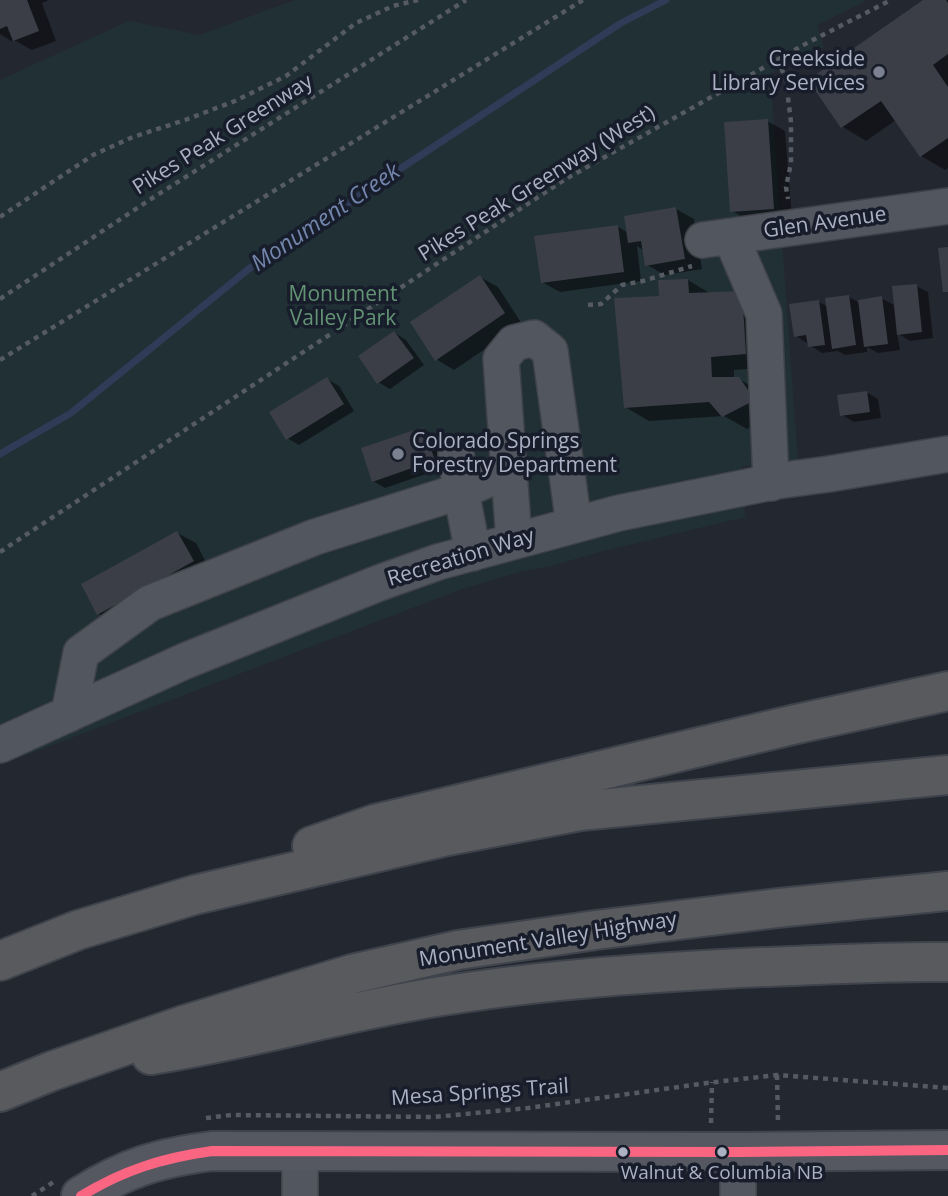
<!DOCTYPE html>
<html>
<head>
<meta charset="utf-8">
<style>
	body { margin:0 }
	canvas { display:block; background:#232730 }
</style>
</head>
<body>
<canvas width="948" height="1196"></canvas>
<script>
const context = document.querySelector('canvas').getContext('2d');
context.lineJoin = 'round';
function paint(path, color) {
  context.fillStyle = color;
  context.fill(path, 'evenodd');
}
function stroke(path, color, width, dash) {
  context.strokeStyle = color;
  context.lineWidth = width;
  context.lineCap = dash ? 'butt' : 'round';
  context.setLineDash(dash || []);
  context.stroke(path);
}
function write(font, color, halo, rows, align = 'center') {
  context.font = font + ' "Open Sans",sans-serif';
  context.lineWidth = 7;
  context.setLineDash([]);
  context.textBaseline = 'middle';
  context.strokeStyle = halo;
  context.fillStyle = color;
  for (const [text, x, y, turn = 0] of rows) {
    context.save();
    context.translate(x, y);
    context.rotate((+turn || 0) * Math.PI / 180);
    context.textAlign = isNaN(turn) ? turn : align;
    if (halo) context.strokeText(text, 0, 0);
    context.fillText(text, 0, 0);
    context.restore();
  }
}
paint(new Path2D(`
	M295 0H867L817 25 824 47 770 74 798 464 742 466 745 517 599 552 551 566 519 572 462 589 0 765V80L129 21 199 35Z`), '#203035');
paint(new Path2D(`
	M0 0H49L42 3 56 41 32 50 14 40 11 41 0 34Z
	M926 0H948V168L945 170 921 156 896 120 866 141 843 127Z
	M767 121 785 131 792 218 750 221 732 211Z
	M676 209 694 219 702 269 665 275 647 265 644 251 637 246 641 281 560 292 542 282 617 226 628 233Z
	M480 277 498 287 522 324 454 370 436 359Z
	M688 280 711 294 742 292 770 367 734 370V379H739L763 393 777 414 747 429 724 416 649 421 625 407 661 298Z
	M916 286 928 292 933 338 910 341 897 333 900 350 878 353 867 347V352L845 355 838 351 822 353 796 336 819 302 828 307 849 297 860 303 881 298 896 306Z
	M395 333 406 340 424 365 390 389 378 382Z
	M327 379 339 386 354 411 299 445 287 438Z
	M866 392 878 399 881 418 854 422 842 415Z
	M423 429 435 436 446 467 385 488 373 481Z
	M177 533 196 543 211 572 117 624 99 614Z`), '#0007');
stroke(new Path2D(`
	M0 454 71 413 250 268 621 23 666 0`), '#2f3b57', 7);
paint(new Path2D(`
	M0 0H27L39 31 13 41 7 26 0 29Z
	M923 0H946L948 3V54L933 65 948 87V138L920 157 881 101 841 128 808 80Z
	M768 119 774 209 730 212 724 122Z
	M676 207 685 259 645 266 641 241 628 243 624 216Z
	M618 225 624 272 541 283 534 236Z
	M948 247V292H943L938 248Z
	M480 275 505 313 435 361 410 322Z
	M688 279 689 293 742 291 746 354 711 357 712 377H739L755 400 722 417 709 402 624 408 614 298 659 296 658 280Z
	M917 284 922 332 897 335 892 286Z
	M849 295 856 345 832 349 825 298Z
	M882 296 888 344 864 347 858 300Z
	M819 300 825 345 808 347 806 335 794 337 789 304Z
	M394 331 414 358 377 384 358 356Z
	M327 377 344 404 286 440 269 412Z
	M867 391 870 412 840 416 837 395Z
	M423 427 435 460 372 482 361 448Z
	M177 531 194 561 97 615 81 584Z`), '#3b3e47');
const minor = new Path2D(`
	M731 237 764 314 771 483
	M703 240 948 206
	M456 454 461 491 473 553
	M514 541 501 359 514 343 534 338 550 351 574 525
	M69 714 81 653 150 603 315 537 461 491 509 470
	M0 745 185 661 379 583 438 562 619 513 777 481 829 474 948 454
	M738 1152V1196
	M300 1196V1151`);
const major = new Path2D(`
	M81 1196C127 1167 159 1158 212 1151L738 1152 948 1150`);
const highway = new Path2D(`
	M312 846 375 824 792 725 948 691
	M0 961 78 930 194 895 447 836 580 811 948 775
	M151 1055C249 1040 344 1011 442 996 548 979 655 972 763 967 825 965 886 961 948 962
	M0 1092 52 1071 184 1025 352 974 458 950 596 930 778 908 948 891`);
stroke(minor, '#3f4249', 38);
stroke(major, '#40444d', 42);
stroke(highway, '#3f434c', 42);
stroke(new Path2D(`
	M778 59 786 81 791 122V163L786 187 788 199
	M0 217 93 155 133 137 185 120 235 101 286 76 356 23 393 6 418 0
	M0 299 154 197 466 0
	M588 305 601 304 622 285 643 281 692 266
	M0 360 583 0
	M0 552 564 180 809 42 891 0
	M777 1075 778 1123
	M206 1118 231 1115 434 1117 528 1108 707 1083 777 1075 948 1088
	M711 1123 712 1082
	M32 1196 55 1181`), '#565a62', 4.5, [5, 5]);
stroke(minor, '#52565f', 35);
stroke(major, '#555861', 38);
stroke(highway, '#585a5e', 38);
stroke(new Path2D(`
	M81 1196C124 1170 162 1158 212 1151L738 1152 948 1150`), '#fa6682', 10);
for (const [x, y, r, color] of [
	[879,72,7,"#7b8190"],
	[398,454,7,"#7b8190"],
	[623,1152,6,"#abb1c3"],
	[722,1152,6,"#abb1c3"]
]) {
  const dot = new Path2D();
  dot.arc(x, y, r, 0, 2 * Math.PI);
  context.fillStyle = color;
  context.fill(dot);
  stroke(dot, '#171d2a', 2.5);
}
write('19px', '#abb1c3', '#171d2a', [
	["Walnut & Columbia NB",722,1174]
]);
write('21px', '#abb1c3', '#171d2a', [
	["Creekside",865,60],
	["Library Services",865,84],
	["Colorado Springs",412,442,"left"],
	["Forestry Department",412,466,"left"]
], 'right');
write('21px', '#abb1c3', '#171d2a', [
	["Pikes Peak Greenway",223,135,-32],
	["Pikes Peak Greenway (West)",537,184,-32],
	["Glen Avenue",825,223,-8],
	["Recreation Way",461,558,-17],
	["Monument Valley Highway",548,940,-9],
	["Mesa Springs Trail",480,1093,-4]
]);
write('21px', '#639374', '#171d2a', [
	["Monument",343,295],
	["Valley Park",343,319]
]);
write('italic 23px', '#7385ac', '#171d2a', [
	["Monument Creek",326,218,-34]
]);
</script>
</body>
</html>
